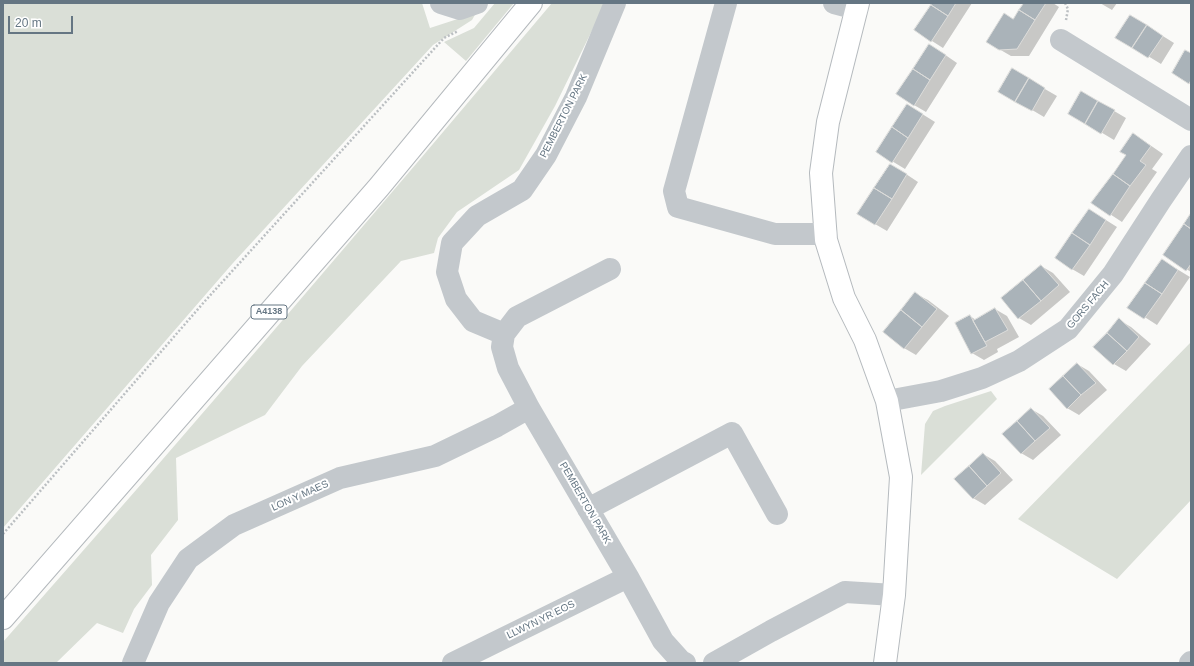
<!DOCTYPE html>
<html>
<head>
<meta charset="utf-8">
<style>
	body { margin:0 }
	#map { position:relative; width:1194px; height:666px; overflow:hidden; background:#fafaf8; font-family:Helvetica,sans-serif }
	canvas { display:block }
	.frame { position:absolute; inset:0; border:4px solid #657683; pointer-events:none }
	.scale { position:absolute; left:8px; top:16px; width:65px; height:18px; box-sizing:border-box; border:2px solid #657683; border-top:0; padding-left:5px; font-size:12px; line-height:14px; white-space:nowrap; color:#657683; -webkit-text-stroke:3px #fff; paint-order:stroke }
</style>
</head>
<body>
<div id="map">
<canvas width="1194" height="666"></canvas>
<div class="frame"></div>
<div class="scale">20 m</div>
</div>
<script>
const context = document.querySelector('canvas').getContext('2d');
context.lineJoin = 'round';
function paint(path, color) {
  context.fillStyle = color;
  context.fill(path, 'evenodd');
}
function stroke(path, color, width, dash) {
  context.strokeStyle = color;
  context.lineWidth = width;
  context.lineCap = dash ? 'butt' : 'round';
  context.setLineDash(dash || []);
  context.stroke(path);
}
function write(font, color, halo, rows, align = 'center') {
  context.font = font + ' Helvetica,sans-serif';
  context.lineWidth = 4;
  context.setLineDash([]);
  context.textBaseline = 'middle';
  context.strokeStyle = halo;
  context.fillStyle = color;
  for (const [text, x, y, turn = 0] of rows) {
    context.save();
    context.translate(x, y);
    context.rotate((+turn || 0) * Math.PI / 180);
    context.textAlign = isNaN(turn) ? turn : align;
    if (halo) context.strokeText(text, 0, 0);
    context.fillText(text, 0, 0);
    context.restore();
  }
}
paint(new Path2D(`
	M3 3H385V4L392 3H422L430 28 476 13 472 20 433 45 233 263 3 528Z
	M495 3H514L466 61 444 42 474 28Z
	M552 3H604L602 10 555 106 519 170 457 212 438 238 434 253 401 261 302 366 265 415 176 458 178 520 151 555 152 585 134 609 123 633 97 623 56 663H3V642C189 431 371 218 552 3Z
	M1191 342V500L1117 579 1018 519Z
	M991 391 997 399 921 475 925 424 933 411 945 406Z`), '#dadfd7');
paint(new Path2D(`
	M933 3H972L943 48 932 41Z
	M1025 3H1053L1059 7 1029 56H1011L999 49 1014 20Z
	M1100 3H1117L1112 10Z
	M1142 23 1174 43 1161 64 1117 37Z
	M941 52 957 63 926 112 914 105Z
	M1012 70 1057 96 1044 117 1000 91Z
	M1082 92 1126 118 1114 140 1069 113Z
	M919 112 935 122 905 169 877 152Z
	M1134 134 1163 154 1152 169 1157 172 1122 222 1093 203 1127 155Z
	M903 172 918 182 887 231 875 224Z
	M1090 210 1117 227 1084 276 1072 269Z
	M1191 214V272L1164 255Z
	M1162 260 1190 277 1157 325 1129 307Z
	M1041 266 1053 273 1070 292 1031 325 1019 318Z
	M916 294 928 300 949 316 916 355 904 348Z
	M995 309 1007 316 1019 337 997 349 998 352 984 360 972 353 970 316 976 320Z
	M1119 320 1131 327 1151 344 1126 371 1114 364 1095 347Z
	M1077 364 1089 371 1107 390 1079 415 1067 408Z
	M1031 409 1043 416 1061 435 1033 460 1021 453Z
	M983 454 995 461 1013 480 985 505 973 498Z`), '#0003');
const building = new Path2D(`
	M932 3H956L948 16 931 5Z
	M1024 3H1046L1035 20 1019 10Z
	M931 5 948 16 931 42 914 30Z
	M1019 10 1035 20 1017 49 999 50 986 42 1004 13 1013 19Z
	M1130 15 1147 25 1132 48 1115 38Z
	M1147 25 1163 36 1148 58 1132 48Z
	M929 44 946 55 930 80 913 69Z
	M1185 50 1191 53V80L1189 84 1172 73Z
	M1012 68 1029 78 1015 102 998 92Z
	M913 69 930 80 914 106 896 94Z
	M1029 78 1045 88 1032 111 1015 102Z
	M1081 91 1098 101 1085 124 1068 114Z
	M1098 101 1115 110 1101 134 1085 124Z
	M907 104 923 114 908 138 892 127Z
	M892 127 908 138 892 163 876 152Z
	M1133 133 1151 146 1140 161 1146 165 1130 186 1113 174 1126 155 1120 152Z
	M890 164 907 174 892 199 874 188Z
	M1113 174 1130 186 1110 216 1091 203Z
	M874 188 892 199 875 225 857 214Z
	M1089 209 1106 220 1090 245 1072 233Z
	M1191 213V229L1184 224Z
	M1184 224 1191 229V264L1186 271 1163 255Z
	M1072 233 1090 245 1072 270 1055 258Z
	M1162 259 1178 270 1162 294 1145 283Z
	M1041 265 1059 285 1041 301 1023 280Z
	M1023 280 1041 301 1018 319 1001 298Z
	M1145 283 1162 294 1144 319 1127 308Z
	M915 292 937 309 922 327 901 310Z
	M995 308 1008 330 985 342 973 321Z
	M901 310 922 327 904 349 883 332Z
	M970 315 987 346 971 354 955 323Z
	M1119 318 1139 337 1127 351 1107 333Z
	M1107 333 1127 351 1113 365 1093 347Z
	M1077 363 1096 383 1081 395 1063 376Z
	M1063 376 1081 395 1067 409 1049 389Z
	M1031 408 1050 428 1035 441 1017 421Z
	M1017 421 1035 441 1021 454 1002 434Z
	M983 453 1001 473 987 486 969 466Z
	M969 466 987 486 973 499 954 479Z`);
paint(building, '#aab3b9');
stroke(building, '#dcdcda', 1);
const major = new Path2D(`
	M858 3 828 122 821 173 826 240 844 298 865 340 887 401 901 477 894 595 885 663`);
const highway = new Path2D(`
	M3 618 379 187 531 3`);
stroke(major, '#b5babe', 24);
stroke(highway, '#b4b9bd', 24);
stroke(new Path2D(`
	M1065 3 1068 9 1066 20
	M3 534 205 301 444 38 458 31`), '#bbbfc2', 2.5, [2, 2]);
stroke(new Path2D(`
	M441 3 460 9 477 3
	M726 3 674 191 678 207 775 234H826
	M834 3 857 9
	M1061 40 1191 120
	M610 269 517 317 504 334 502 347 508 368 529 408 628 577 663 641 681 661 685 663
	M504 334 473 321 456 299 447 272 452 243 477 216 522 190 546 155 576 97 615 3
	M887 401 941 391 982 378 1019 361 1068 329 1113 274 1161 200 1191 156
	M588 509 732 433 777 514
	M133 663 159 603 188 559 234 525 340 478 435 456 497 426 529 408
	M453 663 628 577
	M714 663 771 631 845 592 894 595
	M1190 663 1191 662`), '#c3c8cc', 22);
stroke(major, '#fff', 22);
stroke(highway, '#fff', 22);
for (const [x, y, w] of [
	[269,312,36]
]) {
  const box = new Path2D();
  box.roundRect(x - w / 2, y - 7, w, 14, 3);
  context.fillStyle = '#fff';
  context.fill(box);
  stroke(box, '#657683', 1);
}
write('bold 9px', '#657683', null, [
	["A4138",269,312]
]);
write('10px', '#657683', '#fff', [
	["PEMBERTON PARK",564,116,-63],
	["GORS FACH",1088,305,-50],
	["LON Y MAES",300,496,-24],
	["PEMBERTON PARK",585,503,60],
	["LLWYN YR EOS",541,620,-26]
]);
</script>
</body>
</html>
